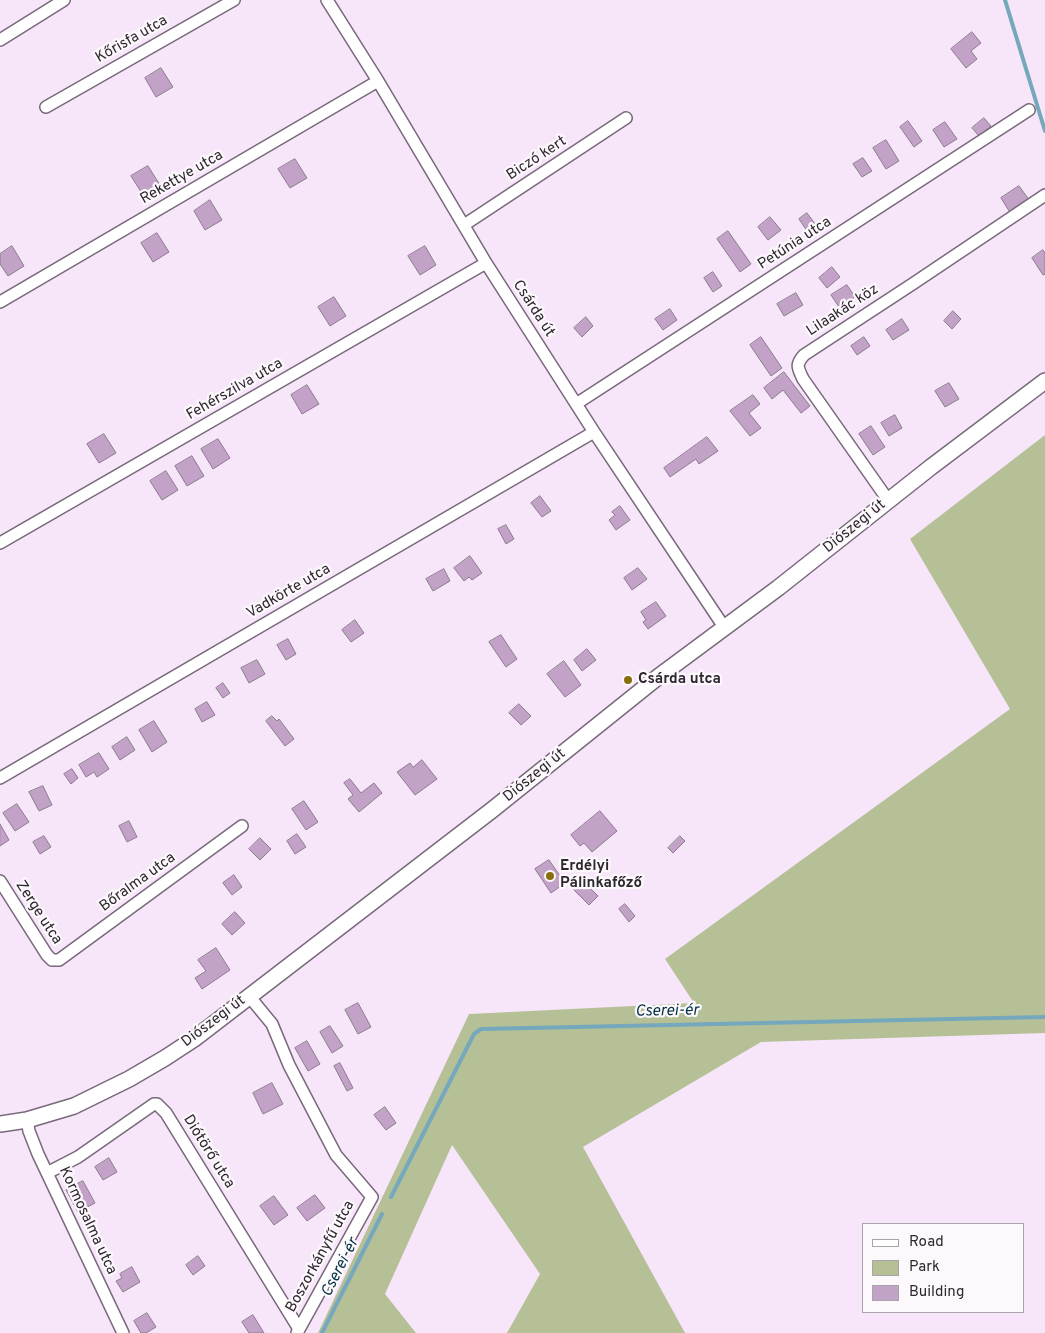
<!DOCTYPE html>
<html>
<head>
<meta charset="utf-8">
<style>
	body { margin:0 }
	#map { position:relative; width:1045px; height:1333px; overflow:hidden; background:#f7e6fa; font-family:Overpass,sans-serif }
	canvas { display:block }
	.legend { position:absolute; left:862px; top:1223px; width:162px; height:90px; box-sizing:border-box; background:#fcf8fc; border:1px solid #a9a4aa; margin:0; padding:6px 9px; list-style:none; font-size:15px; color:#2d272e }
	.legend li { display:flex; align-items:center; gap:10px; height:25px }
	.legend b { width:25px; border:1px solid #a9a4aa }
</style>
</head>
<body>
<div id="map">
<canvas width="1045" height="1333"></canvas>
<ul class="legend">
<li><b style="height:6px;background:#fff"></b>Road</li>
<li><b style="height:14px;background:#b6c097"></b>Park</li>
<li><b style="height:14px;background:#c2a2c7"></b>Building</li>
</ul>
</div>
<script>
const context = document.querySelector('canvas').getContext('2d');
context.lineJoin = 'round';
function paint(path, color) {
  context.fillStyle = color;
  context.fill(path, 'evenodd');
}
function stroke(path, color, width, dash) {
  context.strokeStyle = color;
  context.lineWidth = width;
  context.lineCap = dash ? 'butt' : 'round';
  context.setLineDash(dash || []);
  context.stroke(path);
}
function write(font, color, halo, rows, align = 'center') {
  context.font = font + ' Overpass,sans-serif';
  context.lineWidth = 4.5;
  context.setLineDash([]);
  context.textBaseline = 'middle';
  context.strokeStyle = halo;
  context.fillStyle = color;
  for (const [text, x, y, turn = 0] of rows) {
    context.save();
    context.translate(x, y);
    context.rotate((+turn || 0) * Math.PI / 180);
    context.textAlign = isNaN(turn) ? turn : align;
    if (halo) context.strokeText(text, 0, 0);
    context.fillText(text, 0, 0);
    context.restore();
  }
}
paint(new Path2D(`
	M1045 435V1033L761 1042 583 1147 685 1333H507L540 1274 452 1145 385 1294 416 1333H318L469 1014 694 1003 665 959 1010 709 910 539Z`), '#b6c097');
stroke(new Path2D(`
	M1005 0 1045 131
	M391 1197 474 1034 481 1029 1045 1017
	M322 1333 382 1214`), '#75a7bd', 4);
const building = new Path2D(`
	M972 32 981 43 971 51 977 59 966 68 951 49Z
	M161 68 173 87 156 97 145 78Z
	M984 118 991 126 979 136 972 128Z
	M908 121 922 141 914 147 900 127Z
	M945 122 957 139 944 147 933 130Z
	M886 140 899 161 886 169 873 148Z
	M863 158 872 171 862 177 853 164Z
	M295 159 307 178 290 188 278 169Z
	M148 166 160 185 143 195 131 176Z
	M1019 186 1030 201 1011 214 1001 198Z
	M210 200 222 220 205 230 194 211Z
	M807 213 816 225 807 231 799 219Z
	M770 217 781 230 768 240 758 227Z
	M728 231 751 264 740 272 717 239Z
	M157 233 169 252 153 262 141 243Z
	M12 246 24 266 8 276 0 264V254Z
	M425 246 436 265 420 275 408 256Z
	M1043 250 1045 253V274L1043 275 1032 258Z
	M832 267 840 277 827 288 819 278Z
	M713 272 722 286 713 292 704 278Z
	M847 285 855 297 839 307 831 295Z
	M796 293 803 305 784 316 777 304Z
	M334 297 346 316 330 326 318 307Z
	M670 309 677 320 663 330 655 319Z
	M953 311 961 319 952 329 944 321Z
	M586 317 593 326 582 337 574 328Z
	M902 319 909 330 893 340 886 330Z
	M761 337 782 368 771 376 750 345Z
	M864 337 870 346 857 355 851 346Z
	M784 372 810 406 801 413 783 390 772 399 764 388Z
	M949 383 959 399 945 407 935 391Z
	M307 385 319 404 302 414 291 395Z
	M753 395 760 404 749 413 761 428 750 436 730 411Z
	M895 415 902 428 889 436 881 423Z
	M871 426 885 447 873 455 859 434Z
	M104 434 116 453 99 463 87 444Z
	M707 437 718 451 699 464 696 459 670 477 664 468Z
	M218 439 230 458 213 469 201 449Z
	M192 456 204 476 187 486 175 466Z
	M166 471 178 490 162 500 150 481Z
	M540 496 551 511 542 517 531 503Z
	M620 506 630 520 616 530 609 520 615 515 612 512Z
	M506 525 514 539 506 544 498 529Z
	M470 556 482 573 472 580 469 577 464 581 454 568Z
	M638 568 647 579 632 590 624 578Z
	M444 569 450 581 433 591 426 579Z
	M656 602 666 616 648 629 643 622 646 620 641 612Z
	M355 620 364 633 351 642 342 630Z
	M501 635 517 659 506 667 489 642Z
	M288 639 296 654 286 660 277 645Z
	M587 649 596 660 582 671 574 660Z
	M257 660 265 674 249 683 241 668Z
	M564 661 581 685 565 697 547 674Z
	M223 683 230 693 223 698 216 688Z
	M207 702 215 715 202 722 195 709Z
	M519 704 531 716 521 725 509 713Z
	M272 716 277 721 279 719 294 739 285 746 266 721Z
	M154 721 167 742 152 752 139 730Z
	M127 737 135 750 120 760 112 747Z
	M99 753 109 769 97 777 94 772 86 777 79 765Z
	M422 760 437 779 415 795 397 772 410 763 413 767Z
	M72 769 78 778 71 784 64 774Z
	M350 779 361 793 374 783 382 793 359 812 348 799 353 795 344 783Z
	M43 786 52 805 39 811 29 792Z
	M304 801 318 822 306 830 292 809Z
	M17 804 29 822 15 831 3 813Z
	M600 811 617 831 592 852 584 843 580 846 571 835Z
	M129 821 137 837 127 842 119 826Z
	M0 824 9 840 0 846Z
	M297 834 306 847 295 854 287 841Z
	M44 836 51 847 40 854 33 842Z
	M680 836 685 841 673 853 668 848Z
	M260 838 271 849 260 860 249 849Z
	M549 860 565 883 551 893 535 869Z
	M234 875 242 887 232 895 223 883Z
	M583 881 598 896 589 905 574 890Z
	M625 904 635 916 629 922 619 909Z
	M235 912 245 923 232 935 222 924Z
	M216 948 230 970 202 989 195 978 206 971 198 960Z
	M358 1003 371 1027 358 1034 345 1010Z
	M330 1026 343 1046 332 1053 320 1032Z
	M307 1041 320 1064 308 1071 295 1048Z
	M340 1063 353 1088 347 1091 334 1066Z
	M272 1083 283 1104 263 1114 253 1093Z
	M385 1107 396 1123 386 1130 374 1115Z
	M109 1158 117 1172 103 1180 95 1167Z
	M83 1181 95 1203 78 1212 66 1190Z
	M315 1195 325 1208 307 1221 297 1208Z
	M274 1196 288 1215 274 1225 260 1206Z
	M198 1256 205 1266 193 1275 186 1265Z
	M132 1267 140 1282 123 1292 116 1281 122 1278 120 1274Z
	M147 1313 156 1327 146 1333H141L134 1321Z
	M253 1315 264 1333H249L242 1322Z`);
paint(building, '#c2a2c7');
stroke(building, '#8b7c8d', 1);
const minor = new Path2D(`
	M327 0 378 81 486 263 594 432 724 627
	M0 40 64 0
	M46 107 234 0
	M464 225 626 118
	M0 302 378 81
	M576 404 1029 110
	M888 500 803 379C798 368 795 365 804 355L914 283 1045 195
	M0 543 486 263
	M0 778 594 432
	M0 881 47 955 52 960H59L242 826
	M249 996 272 1024 289 1065 336 1155 372 1197 297 1333
	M27 1120 29 1131 38 1154 123 1333
	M47 1173 78 1157 154 1104H157L166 1113 299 1329`);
const secondary = new Path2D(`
	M0 1124 27 1120 74 1106 129 1079 165 1058 194 1039 492 810 658 677 778 588 931 467 1045 381`);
stroke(minor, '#78697a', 14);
stroke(secondary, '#78697a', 18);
stroke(minor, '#fff', 11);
stroke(secondary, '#fff', 15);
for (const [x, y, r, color] of [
	[628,680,5,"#896e0e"],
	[550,876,5,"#896e0e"]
]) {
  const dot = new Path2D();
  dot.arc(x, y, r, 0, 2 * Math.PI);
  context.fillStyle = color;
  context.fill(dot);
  stroke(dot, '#fcf8fc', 2);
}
write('15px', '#2d272e', '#fcf8fc', [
	["Kőrisfa utca",132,40,-30],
	["Biczó kert",537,159,-33],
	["Rekettye utca",182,178,-30],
	["Petúnia utca",795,244,-33],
	["Csárda út",533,309,57],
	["Lilaakác köz",843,311,-33],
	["Fehérszilva utca",235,390,-30],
	["Diószegi út",855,527,-39],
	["Vadkörte utca",289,592,-30],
	["Diószegi út",535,776,-39],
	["Bőralma utca",138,883,-36],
	["Zerge utca",38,913,57],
	["Diószegi út",214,1022,-37],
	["Diótörő utca",208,1152,58],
	["Kormosalma utca",87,1221,65],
	["Boszorkányfű utca",321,1257,-61]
]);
write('bold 15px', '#2d272e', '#fcf8fc', [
	["Csárda utca",638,680],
	["Erdélyi",560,867],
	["Pálinkafőző",560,884]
], 'left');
write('italic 16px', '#023142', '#fcf8fc', [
	["Cserei-ér",667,1012,-1],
	["Cserei-ér",341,1268,-63]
]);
</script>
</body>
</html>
